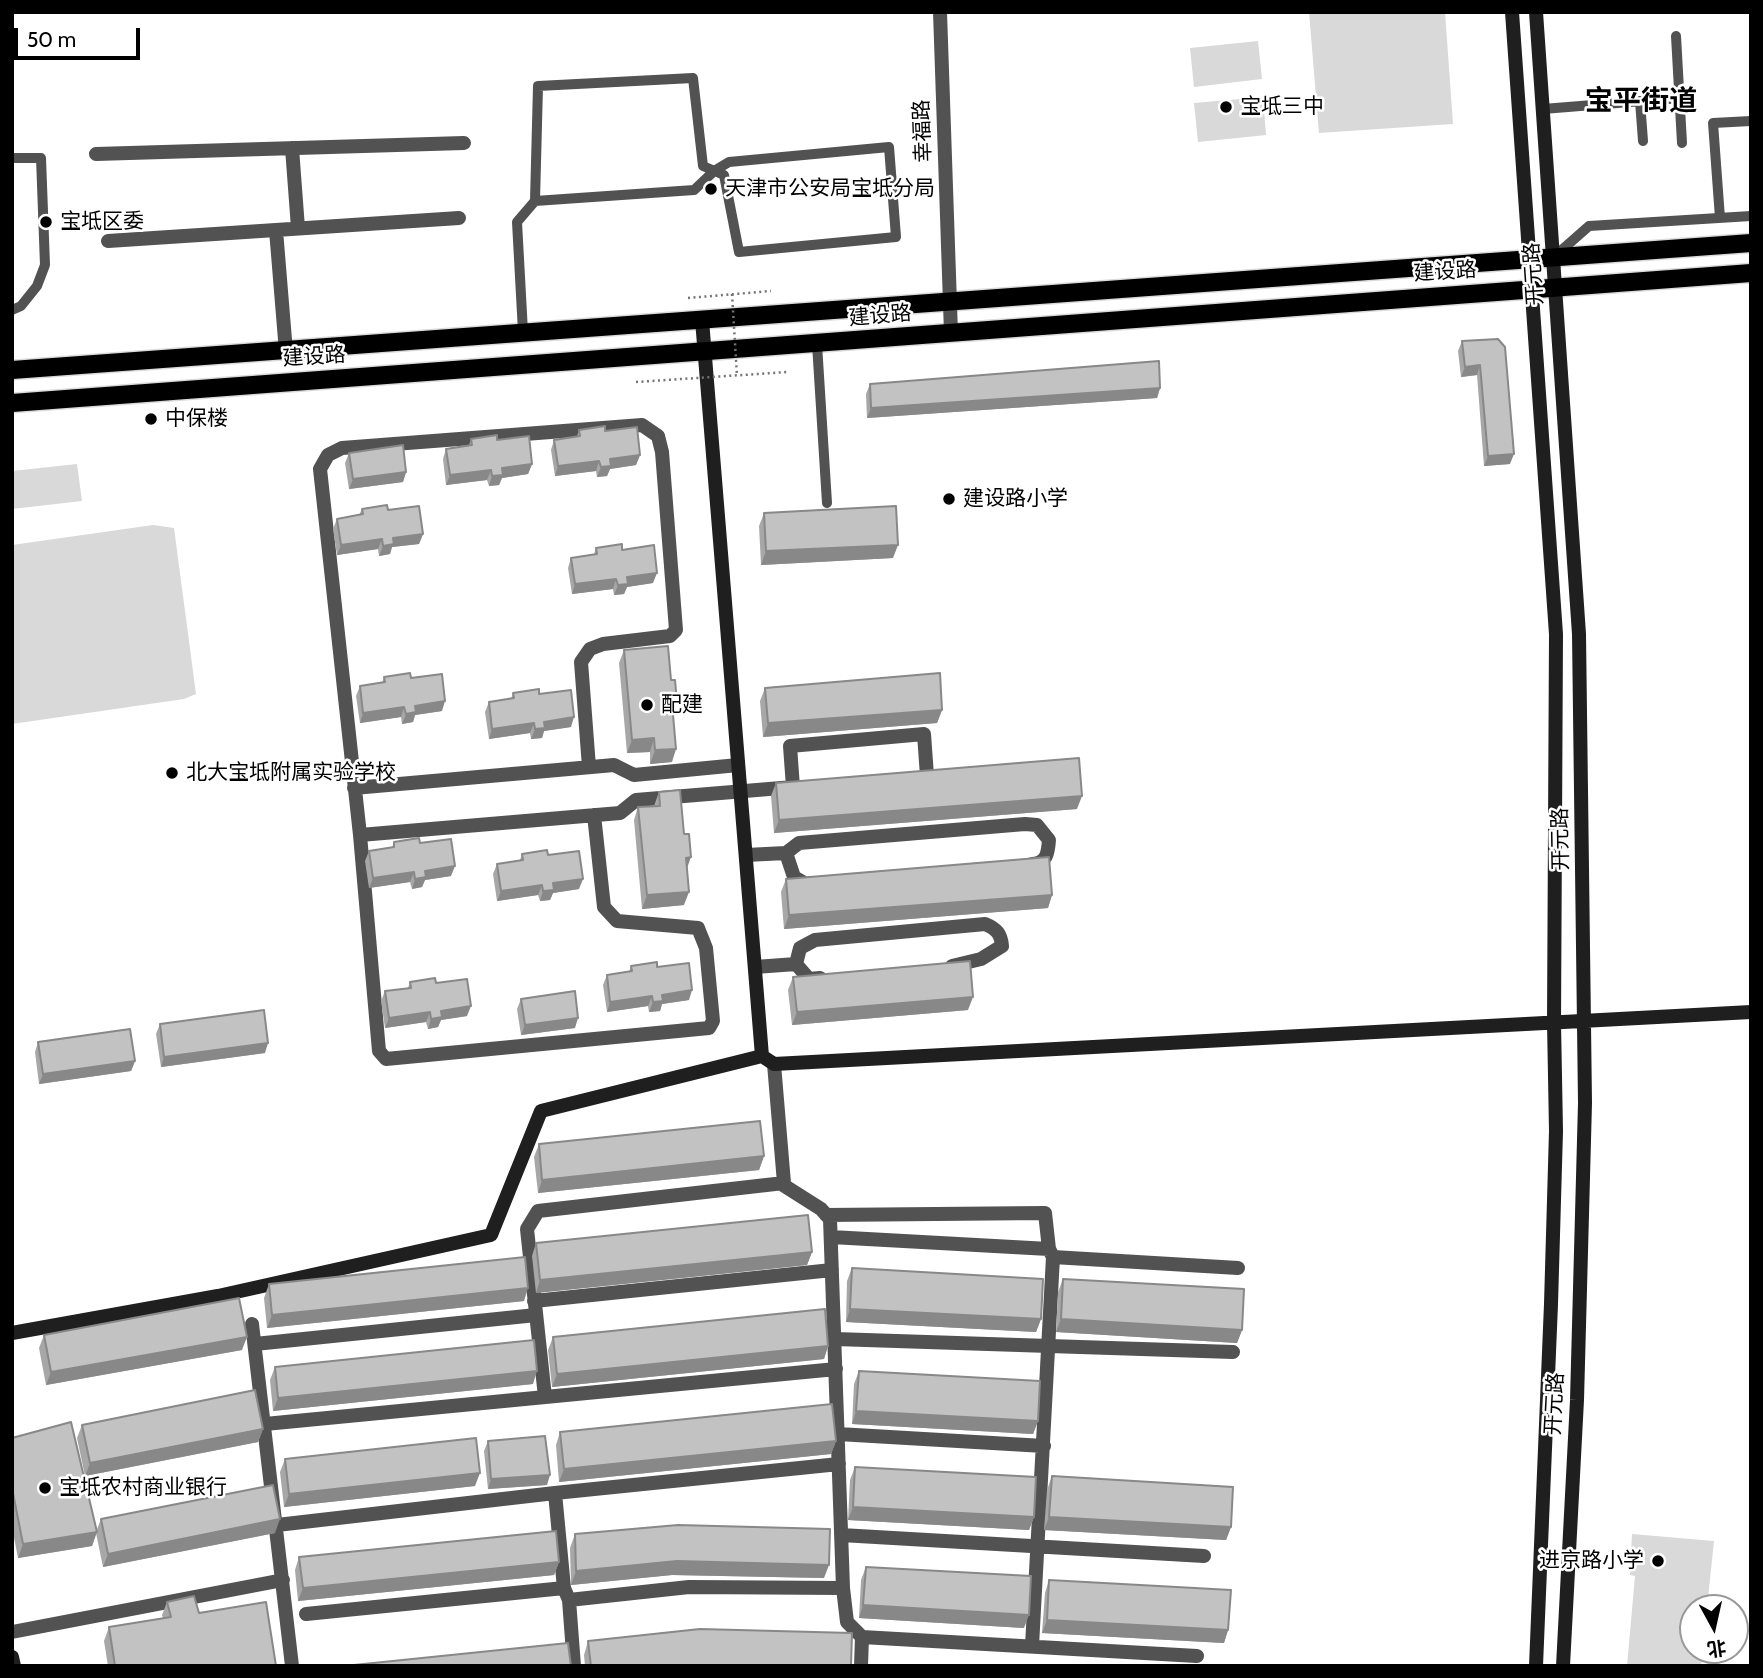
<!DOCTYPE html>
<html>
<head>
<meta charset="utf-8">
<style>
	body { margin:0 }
	#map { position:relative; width:1763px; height:1678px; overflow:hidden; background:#fff; font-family:Cabin,"Noto Sans SC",sans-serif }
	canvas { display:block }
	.frame { position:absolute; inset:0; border:14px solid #000; pointer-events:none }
	.north { position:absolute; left:1679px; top:1594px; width:70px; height:70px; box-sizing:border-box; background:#fff; border:2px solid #999; border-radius:50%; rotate:172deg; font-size:19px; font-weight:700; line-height:28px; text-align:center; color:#000 }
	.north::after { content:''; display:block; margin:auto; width:24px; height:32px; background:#000; clip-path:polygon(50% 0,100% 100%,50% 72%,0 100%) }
	.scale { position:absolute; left:14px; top:28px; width:126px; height:32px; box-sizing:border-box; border:4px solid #000; border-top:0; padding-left:9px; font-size:21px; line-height:24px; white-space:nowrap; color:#000; -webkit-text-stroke:5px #fff; paint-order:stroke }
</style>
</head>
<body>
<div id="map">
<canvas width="1763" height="1678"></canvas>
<div class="frame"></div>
<div class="north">北</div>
<div class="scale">50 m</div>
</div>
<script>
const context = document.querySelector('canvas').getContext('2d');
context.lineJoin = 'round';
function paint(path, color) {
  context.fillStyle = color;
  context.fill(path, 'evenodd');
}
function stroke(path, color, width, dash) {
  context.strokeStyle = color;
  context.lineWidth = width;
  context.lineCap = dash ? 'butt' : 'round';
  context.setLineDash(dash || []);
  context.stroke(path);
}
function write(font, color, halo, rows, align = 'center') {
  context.font = font + ' Cabin,"Noto Sans SC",sans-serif';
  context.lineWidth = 5;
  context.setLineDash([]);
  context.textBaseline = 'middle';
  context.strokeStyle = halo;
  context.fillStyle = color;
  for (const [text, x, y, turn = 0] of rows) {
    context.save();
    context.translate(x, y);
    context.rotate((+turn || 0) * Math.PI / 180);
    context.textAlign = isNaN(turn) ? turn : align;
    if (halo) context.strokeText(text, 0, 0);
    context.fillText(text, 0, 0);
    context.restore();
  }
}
paint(new Path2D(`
	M1309 12H1445L1453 124 1319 133Z
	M1258 41 1262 79 1194 87 1190 48Z
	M1263 97 1266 135 1198 142 1194 103Z
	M77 464 82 501 12 509V471Z
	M153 525 174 528 196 694 184 699 12 724V545Z
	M1632 1534 1714 1541 1707 1608H1693V1650H1703L1701 1666H1627L1635 1576 1630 1575Z`), '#d9d9d9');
const primary = new Path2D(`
	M12 370 1751 243
	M12 403 1751 273`);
stroke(primary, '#dbdbdb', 21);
stroke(new Path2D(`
	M688 298 771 291`), '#747474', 2.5, [2, 3.5]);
stroke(new Path2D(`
	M1676 36 1682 143
	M1640 101 1643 141
	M1543 109 1680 98
	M12 158H41L45 265 37 286 21 306 12 310
	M1720 218 1713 123 1751 121
	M1556 255 1589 226 1751 216
	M523 332 517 222 535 201 538 86 693 78 703 166 724 175 739 252 896 237 889 147 729 162 714 171 694 190 535 201
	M817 344 827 503`), '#525252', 10);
stroke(new Path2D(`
	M940 12 951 333
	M292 148 298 228
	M96 154 464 143
	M276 230 286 352
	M108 241 459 218
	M589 767 581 662 590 649 603 644 670 636 676 630 662 452 658 436 642 425 342 448 328 455 320 469 360 835 379 1051 386 1059 709 1028 713 1021 706 948 698 928 617 921 604 907 594 815
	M793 787 790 746 924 734 927 776
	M354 788 614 765 634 775 738 765
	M360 835 620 813 636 800 793 787
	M786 853 799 843 1025 824 1037 825 1049 840C1048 853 1047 863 1032 864
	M746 855 786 853 794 877 806 884 813 883
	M796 964 800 948 815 940 985 924C997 929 1001 934 1002 946L981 959 952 966
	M755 967 796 964 809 979 820 978
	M780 1183 821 1209 830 1219 843 1588 847 1622 862 1637 1197 1656
	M826 1215 1045 1213 1049 1249 1053 1257 1032 1646
	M831 1237 1049 1249
	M1053 1257 1238 1268
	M534 1301 832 1270
	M252 1324 292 1666
	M835 1339 1233 1352
	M255 1344 536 1315
	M545 1397 527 1229 538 1211 784 1183 774 1064
	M265 1424 836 1369
	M838 1434 1044 1446
	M555 1493 564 1588 569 1600 574 1666
	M277 1525 555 1493 839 1464
	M841 1535 1204 1556
	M569 1600 689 1587 843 1588
	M306 1614 564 1588
	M12 1632 283 1580
	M861 1666 862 1637`), '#525252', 14);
stroke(new Path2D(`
	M1512 12 1556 634 1554 1022 1556 1131 1551 1304 1536 1666
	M1536 12 1579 634 1585 1103 1577 1400 1563 1666
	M702 320 762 1056
	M12 1333 218 1296 491 1235 541 1111 762 1056 774 1064 1751 1012
	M12 1657 14 1666`), '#1f1f1f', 14);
stroke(primary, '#000', 18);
stroke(new Path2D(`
	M732 294 737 376
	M636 382 788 372`), '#747474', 2.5, [2, 3.5]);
paint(new Path2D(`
	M1498 339 1510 464 1484 466 1477 375 1461 377 1458 351 1462 341Z
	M870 384 1160 388 1157 398 867 418 866 394Z
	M579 430 605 431 640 455 636 465 610 469 607 476 597 477 596 471 555 476 551 450 554 440 577 436Z
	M471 439 497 440 532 464 528 474 502 478 499 485 489 486 487 480 446 485 443 459 446 449 469 445Z
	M349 453 406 472 403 482 349 489 345 463Z
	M362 509 388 510 423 534 419 544 392 547 390 554 379 556 378 549 337 555 333 529 337 519 359 515Z
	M764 513 893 558 761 565 759 526Z
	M596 548 622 550 653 583 627 587 624 594 614 595 613 589 572 594 568 568 571 558 594 554Z
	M624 650 671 680 677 702 673 712 672 762 650 764V752L627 753 619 663Z
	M384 677 411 678 442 711 415 715 413 722 402 724 401 717 360 723 356 696 360 686 382 683Z
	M765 688 942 710 937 723 763 737 760 701Z
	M513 693 539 694 571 727 544 731 542 738 531 739 530 733 489 739 485 712 489 702 511 699Z
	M776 783 1077 809 774 833 771 796Z
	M659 792 684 905 642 909 634 820 638 807 654 806Z
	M394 842 420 843 451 876 425 880 422 887 412 889 410 882 369 888 365 861 369 851 392 848Z
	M522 854 548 855 579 889 553 893 550 900 540 901 538 895 497 901 493 874 497 864 520 860Z
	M786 879 1052 895 1048 908 784 929 781 892Z
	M631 966 657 967 689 1000 662 1004 660 1011 649 1012 648 1006 607 1012 603 985 607 975 629 972Z
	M793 977 968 1010 792 1025 788 990Z
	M410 982 436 983 467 1016 441 1020 438 1027 428 1029 426 1022 385 1028 381 1001 385 991 408 988Z
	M521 999 575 1028 521 1035 517 1009Z
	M160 1024 265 1053 161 1067 156 1034Z
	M38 1042 135 1061 131 1071 39 1084 35 1052Z
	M539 1144 764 1156 759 1170 538 1193 534 1157Z
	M536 1243 812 1252 807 1265 536 1293 532 1256Z
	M852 1268 1041 1319 1036 1332 846 1322 847 1281Z
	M1063 1279 1242 1330 1237 1343 1056 1332 1058 1292Z
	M269 1284 524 1301 267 1328 264 1298Z
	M44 1335 242 1350 46 1385 39 1348Z
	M553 1337 828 1346 824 1359 552 1387 548 1350Z
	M275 1367 533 1384 273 1411 270 1380Z
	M859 1371 1038 1421 1033 1434 852 1424 854 1384Z
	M82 1425 263 1429 258 1442 85 1476 77 1438Z
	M560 1432 836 1441 831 1454 559 1482 556 1445Z
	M12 1438 96 1532 101 1519 275 1533 103 1567 96 1533 92 1546 18 1558 12 1527Z
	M488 1441 547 1485 488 1489 484 1451Z
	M285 1459 475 1486 284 1507 280 1472Z
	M855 1467 1034 1517 1029 1530 848 1520 850 1480Z
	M1052 1476 1231 1527 1226 1540 1044 1530 1047 1490Z
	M575 1534 824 1578 672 1575 571 1585 570 1548Z
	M299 1557 559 1562 554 1575 298 1601 295 1570Z
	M866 1567 1024 1628 859 1618 861 1580Z
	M1049 1580 1228 1630 1224 1643 1042 1633 1045 1593Z
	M167 1602 199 1613 276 1666H108L104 1641 109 1627 163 1618 162 1615Z
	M588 1641 851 1666H585L584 1655Z`), '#a7a7a7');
paint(new Path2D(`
	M1480 365 1477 375 1461 377 1465 367Z
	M1160 388 1157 398 867 418 871 408Z
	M1514 454 1510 464 1484 466 1488 456Z
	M640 455 636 465 610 469 607 476 597 477 601 467 610 459Z
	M599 461 596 471 555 476 558 466Z
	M532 464 528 474 502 478 499 485 489 486 492 476 502 468Z
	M491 470 487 480 446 485 450 475Z
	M406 472 403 482 349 489 353 479Z
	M423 534 419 544 392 547 390 554 379 556 383 546 393 538Z
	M382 539 378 549 337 555 341 545Z
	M898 545 893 558 761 565 766 551Z
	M657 573 653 583 627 587 624 594 614 595 618 585 627 577Z
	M616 579 613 589 572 594 575 584Z
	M445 701 442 711 415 715 413 722 402 724 406 714 415 706Z
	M404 707 401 717 360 723 363 713Z
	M942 710 937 723 763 737 768 723Z
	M574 717 571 727 544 731 542 738 531 739 535 729 544 722Z
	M534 723 530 733 489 739 492 729Z
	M654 738 650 752 627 753 632 740Z
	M676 749 672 762 650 764 655 750Z
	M1082 796 1077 809 774 833 779 820Z
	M691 857 686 871V858Z
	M455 866 451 876 425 880 422 887 412 889 415 879 425 871Z
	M414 872 410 882 369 888 373 878Z
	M583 879 579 889 553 893 550 900 540 901 543 891 553 883Z
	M542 885 538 895 497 901 501 891Z
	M689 892 684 905 642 909 647 895Z
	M1052 895 1048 908 784 929 789 915Z
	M692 990 689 1000 662 1004 660 1011 649 1012 653 1002 662 995Z
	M652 996 648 1006 607 1012 610 1002Z
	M973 997 968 1010 792 1025 797 1012Z
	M471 1006 467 1016 441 1020 438 1027 428 1029 431 1019 441 1011Z
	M430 1012 426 1022 385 1028 389 1018Z
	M578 1018 575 1028 521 1035 525 1025Z
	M268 1043 265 1053 161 1067 164 1057Z
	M135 1061 131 1071 39 1084 43 1074Z
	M764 1156 759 1170 538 1193 542 1180Z
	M812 1252 807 1265 536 1293 540 1280Z
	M528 1288 524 1301 267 1328 272 1315Z
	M850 1309 1041 1319 1036 1332 846 1322Z
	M1061 1319 1242 1330 1237 1343 1056 1332Z
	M247 1337 242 1350 46 1385 51 1372Z
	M828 1346 824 1359 552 1387 557 1374Z
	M537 1371 533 1384 273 1411 278 1398Z
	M856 1411 1038 1421 1033 1434 852 1424Z
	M263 1429 258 1442 85 1476 90 1463Z
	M836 1441 831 1454 559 1482 564 1469Z
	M480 1473 475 1486 284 1507 289 1494Z
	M550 1475 547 1485 488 1489 491 1479Z
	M853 1507 1034 1517 1029 1530 848 1520Z
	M1049 1517 1231 1527 1226 1540 1044 1530Z
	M280 1519 275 1533 103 1567 108 1554Z
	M97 1532 92 1546 18 1558 23 1544Z
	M677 1561 829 1565 824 1578 672 1575 571 1585 576 1571Z
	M559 1562 554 1575 298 1601 303 1588Z
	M863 1605 1029 1615 1024 1628 859 1618Z
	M1047 1620 1228 1630 1224 1643 1042 1633Z`), '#888');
const building = new Path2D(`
	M1498 339 1505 347 1514 454 1488 456 1480 365 1465 367 1462 341Z
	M1159 361 1160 388 871 408 870 384Z
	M605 426V431L637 427 640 455 610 459 611 466 601 467 599 461 558 466 554 440 580 436 579 430Z
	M497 435V440L529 436 532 464 502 468 503 475 492 476 491 470 450 475 446 449 472 445 471 439Z
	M403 445 406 472 353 479 349 453Z
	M387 505 388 510 419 506 423 534 393 538 394 544 383 546 382 539 341 545 337 519 363 514 362 509Z
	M896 506 898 545 766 551 764 513Z
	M622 544V550L654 545 657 573 627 577 628 584 618 585 616 579 575 584 571 558 597 554 596 548Z
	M668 646 671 680H675L677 702 672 703 676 749 655 750 654 738 632 740 624 650Z
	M410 673 411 678 442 674 445 701 415 706 416 712 406 714 404 707 363 713 360 686 385 682 384 677Z
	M940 673 942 710 768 723 765 688Z
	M539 689V694L571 690 574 717 544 722 545 728 535 729 534 723 492 729 489 702 514 698 513 693Z
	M1079 758 1082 796 779 820 776 783Z
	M680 790 684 834H689L691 857 686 858 689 892 647 895 638 807 660 806 659 792Z
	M419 838 420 843 451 839 455 866 425 871 426 877 415 879 414 872 373 878 369 851 394 847V842Z
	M547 850 548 855 579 851 583 879 553 883 554 890 543 891 542 885 501 891 497 864 523 860 522 854Z
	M1049 857 1052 895 789 915 786 879Z
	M970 961 973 997 797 1012 793 977Z
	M657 962V967L689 963 692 990 662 995 663 1001 653 1002 652 996 610 1002 607 975 632 971 631 966Z
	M435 978 436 983 467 979 471 1006 441 1011 442 1017 431 1019 430 1012 389 1018 385 991 411 988 410 982Z
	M575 991 578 1018 525 1025 521 999Z
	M264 1010 268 1043 164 1057 160 1024Z
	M130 1029 135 1061 43 1074 38 1042Z
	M760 1121 764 1156 542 1180 539 1144Z
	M808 1215 812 1252 540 1280 536 1243Z
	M525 1257 528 1288 272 1315 269 1284Z
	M852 1268 1043 1279 1041 1319 850 1309Z
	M1063 1279 1244 1289 1242 1330 1061 1319Z
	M239 1298 247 1337 51 1372 44 1335Z
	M825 1309 828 1346 557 1374 553 1337Z
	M534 1340 537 1371 278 1398 275 1367Z
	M859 1371 1040 1381 1038 1421 856 1411Z
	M255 1390 263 1429 90 1463 82 1425Z
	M832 1404 836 1441 564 1469 560 1432Z
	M71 1422 97 1532 23 1544 12 1488V1438Z
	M545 1436 550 1475 491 1479 488 1441Z
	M476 1438 480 1473 289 1494 285 1459Z
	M855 1467 1036 1477 1034 1517 853 1507Z
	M1052 1476 1233 1487 1231 1527 1049 1517Z
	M273 1485 280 1519 108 1554 101 1519Z
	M678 1525 830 1529 829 1565 677 1561 576 1571 575 1534Z
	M556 1531 559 1562 303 1588 299 1557Z
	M866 1567 1031 1576 1029 1615 863 1605Z
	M1049 1580 1231 1590 1228 1630 1047 1620Z
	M194 1596 199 1613 266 1602 276 1666H115L109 1627 171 1617 167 1602Z
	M700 1629 852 1633 851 1666H591L588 1641Z
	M568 1643 571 1666H344Z`);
paint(building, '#c2c2c2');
stroke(building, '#888', 2);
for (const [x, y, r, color] of [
	[1226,107,7,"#000"],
	[711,189,7,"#000"],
	[46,222,7,"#000"],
	[151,419,7,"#000"],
	[949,499,7,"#000"],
	[647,705,7,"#000"],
	[172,773,7,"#000"],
	[45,1488,7,"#000"],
	[1658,1561,7,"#000"]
]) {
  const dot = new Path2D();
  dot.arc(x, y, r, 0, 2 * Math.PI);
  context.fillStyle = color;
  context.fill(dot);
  stroke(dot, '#fff', 2.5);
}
write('21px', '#000', '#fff', [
	["宝坻三中",1240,107],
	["天津市公安局宝坻分局",725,189],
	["宝坻区委",60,222],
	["中保楼",165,419],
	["建设路小学",963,499],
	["配建",661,705],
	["北大宝坻附属实验学校",186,773],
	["宝坻农村商业银行",59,1488],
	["进京路小学",1644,1561,"right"]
], 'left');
write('21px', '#000', '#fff', [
	["幸福路",923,131,-92],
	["建设路",1445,272,-4],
	["开元路",1534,274,-94],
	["建设路",880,316,-5],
	["建设路",314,357,-4],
	["开元路",1561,839,-91],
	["开元路",1555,1404,-87]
]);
write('bold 28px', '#000', '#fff', [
	["宝平街道",1641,102]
]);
</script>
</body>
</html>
